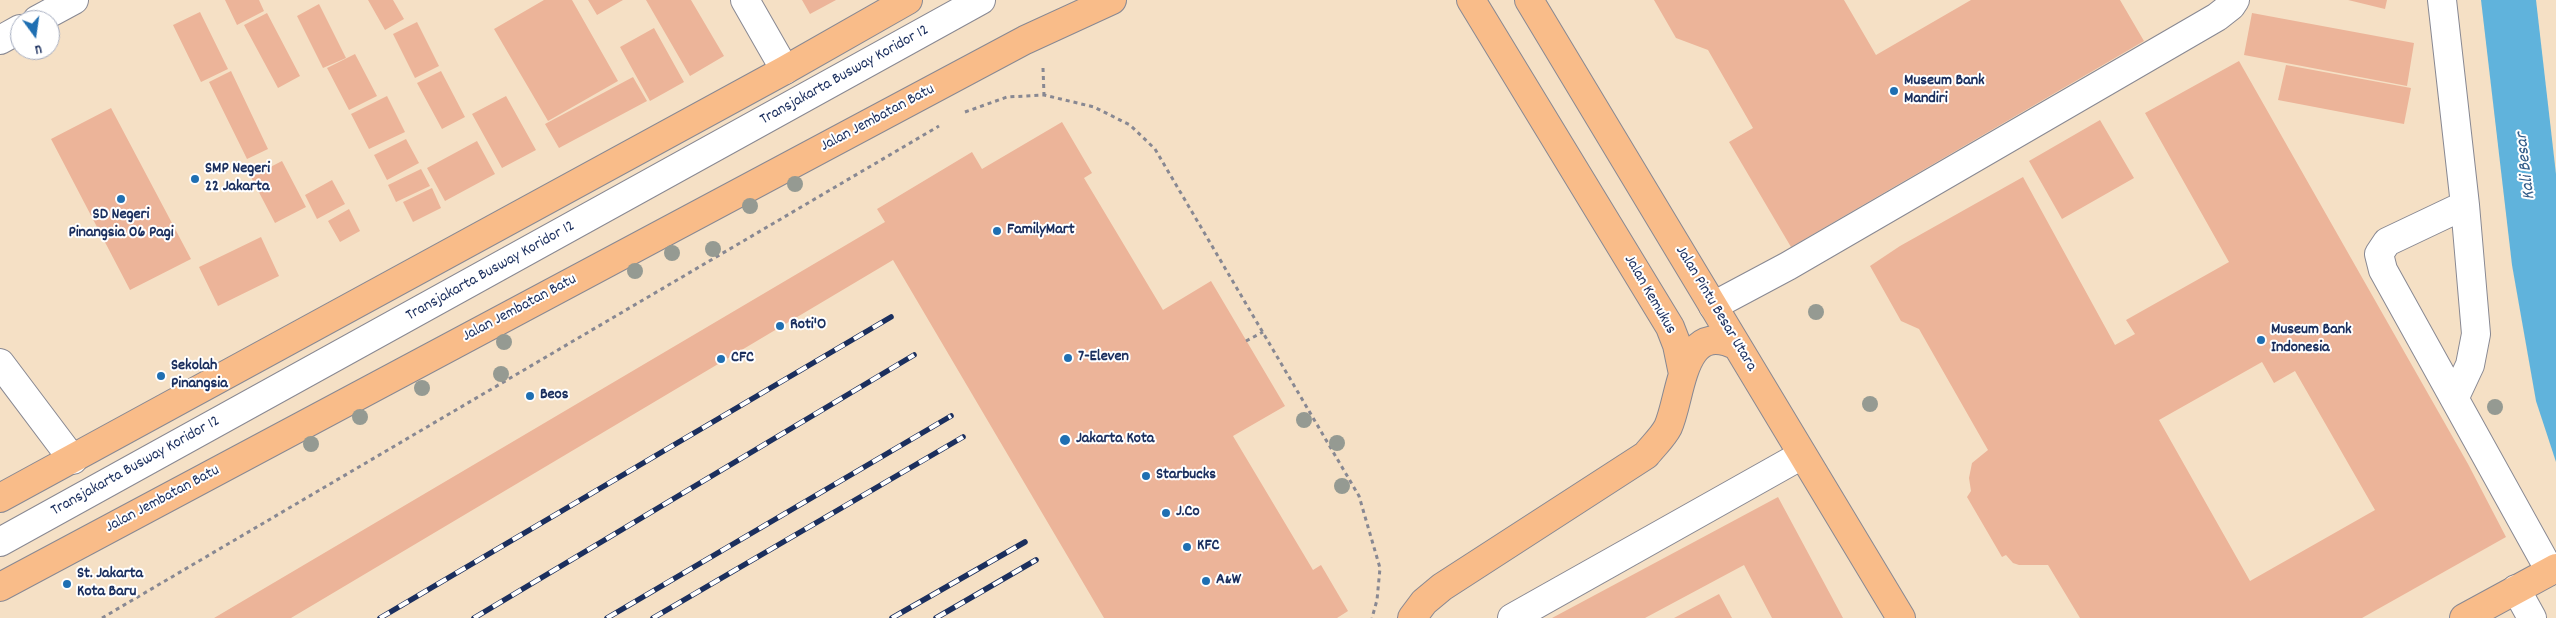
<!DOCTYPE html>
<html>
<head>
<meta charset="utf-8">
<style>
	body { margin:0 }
	#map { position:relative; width:2556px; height:618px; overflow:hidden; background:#f5e0c5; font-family:Dekko,sans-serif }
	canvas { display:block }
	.north { position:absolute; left:10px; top:10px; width:50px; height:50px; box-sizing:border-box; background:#fff; border:1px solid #a4acbf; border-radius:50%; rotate:166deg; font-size:14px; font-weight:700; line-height:20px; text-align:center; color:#1b2f5e }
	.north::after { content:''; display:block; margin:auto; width:18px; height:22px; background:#1f6fb2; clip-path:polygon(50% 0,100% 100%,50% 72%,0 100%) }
</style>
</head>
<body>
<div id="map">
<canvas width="2556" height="618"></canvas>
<div class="north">U</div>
</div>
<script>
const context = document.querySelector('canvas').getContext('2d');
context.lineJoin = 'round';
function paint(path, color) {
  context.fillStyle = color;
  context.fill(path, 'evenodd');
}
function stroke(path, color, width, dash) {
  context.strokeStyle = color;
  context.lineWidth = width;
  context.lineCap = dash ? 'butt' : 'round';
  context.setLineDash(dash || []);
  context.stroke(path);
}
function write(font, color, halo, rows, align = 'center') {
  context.font = font + ' Dekko,sans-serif';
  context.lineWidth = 4;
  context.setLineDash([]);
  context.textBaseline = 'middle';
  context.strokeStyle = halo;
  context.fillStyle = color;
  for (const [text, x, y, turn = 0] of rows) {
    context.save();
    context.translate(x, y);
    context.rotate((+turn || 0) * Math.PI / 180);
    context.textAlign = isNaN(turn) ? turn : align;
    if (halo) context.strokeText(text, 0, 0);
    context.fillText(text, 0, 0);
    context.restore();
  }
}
paint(new Path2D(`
	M2481 0H2536L2556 174V462L2536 401 2512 265Z`), '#60b3dc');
paint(new Path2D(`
	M225 0H259L264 11 237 25Z
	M368 0H393L404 19 385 30Z
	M544 0H572L618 81 548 121 494 29Z
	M588 0H623L597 15Z
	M646 0H691L724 56 690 76Z
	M802 0H836L810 14Z
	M1654 0H1844L1876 55 1971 0H2120L2144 41 1791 247 1729 142 1753 128 1708 50 1676 38Z
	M2348 0H2387L2385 9Z
	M319 4 346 58 323 68 297 16Z
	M200 12 228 69 201 82 173 25Z
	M267 13 300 76 278 88 244 25Z
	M2252 13 2414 43 2407 86 2244 55Z
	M417 22 439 66 415 78 393 34Z
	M654 28 684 82 650 101 620 47Z
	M355 54 377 96 349 110 327 68Z
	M2239 61 2468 464 2506 537 2362 618H2080L2048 565H2019L2013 563 2006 555 2002 557 1967 497 1971 491 1969 478 1972 463 1988 450 1919 329 1901 321 1870 266 1900 246 2023 177 2115 345 2135 334 2126 320 2229 262 2145 113ZM2262 362 2274 383 2295 371 2375 510 2250 581 2159 420Z
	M2286 65 2411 88 2404 124 2278 100Z
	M231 71 268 149 247 159 209 82Z
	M441 71 465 117 442 129 417 83Z
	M633 77 647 101 559 148 545 124Z
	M387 96 405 132 369 149 351 114Z
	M506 96 536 150 502 168 472 114Z
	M111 108 191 259 130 290 51 139Z
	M2100 120 2134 178 2062 219 2029 161Z
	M1062 122 1092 173 1084 178 1163 310 1211 281 1285 406 1233 436 1313 570 1321 565 1348 611 1337 618H1104L893 260 291 618H214L885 222 877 209 972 152 982 169Z
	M406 139 419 163 387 180 374 155Z
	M477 141 495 174 445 201 427 168Z
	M282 161 306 207 275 223 251 177Z
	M421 169 430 186 396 202 388 185Z
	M332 180 345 204 317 219 305 195Z
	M432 188 441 208 413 222 403 202Z
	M349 209 360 231 340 242 328 221Z
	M261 237 279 276 218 306 199 267Z
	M1778 497 1843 618H1772L1744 565 1645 618H1552Z
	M1719 594 1732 618H1674Z`), '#ecb499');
const minor = new Path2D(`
	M745 0 785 70
	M2442 0 2465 205 2476 334 2470 365 2455 397
	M37 20 74 0
	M0 40 20 29
	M2465 205 2387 242 2379 254 2383 270 2550 571
	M1713 306 1788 266 2217 17 2231 6 2235 0
	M0 363 73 460
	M0 542 981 0
	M2516 589 2532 618
	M1512 618 1802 455`);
const major = new Path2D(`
	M1471 0 1670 327 1677 345 1683 374
	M1529 0 1901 618
	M0 498 785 70 908 0
	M0 587 1025 40 1112 0
	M1412 618 1424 602 1442 587 1646 455C1653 446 1663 437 1668 427 1682 396 1681 318 1737 346
	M2464 618 2556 568`);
stroke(minor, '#888892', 30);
stroke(major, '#888892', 30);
stroke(new Path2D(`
	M1043 68 1044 95
	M965 112 1007 97 1044 95 1094 107 1130 125 1155 149 1359 496 1380 568 1377 600 1372 618
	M1246 341 1263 332
	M102 618 939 126`), '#888892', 3, [4, 4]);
stroke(minor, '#fff', 28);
stroke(major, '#f9bc89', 28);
const rail = new Path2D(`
	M380 618 891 317
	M474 618 914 355
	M607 618 951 416
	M653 618 963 437
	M892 618 1025 542
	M936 618 1036 560`);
stroke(rail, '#1b2f5e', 5.5);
stroke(rail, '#fff', 4, [11]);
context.fillStyle = '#959a92';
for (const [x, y] of [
	[795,184],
	[750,206],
	[713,249],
	[672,253],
	[635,271],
	[1816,312],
	[504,342],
	[501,374],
	[422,388],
	[1870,404],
	[2495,407],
	[360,417],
	[1304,420],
	[1337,443],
	[311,444],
	[1342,486]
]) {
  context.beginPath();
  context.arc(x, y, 8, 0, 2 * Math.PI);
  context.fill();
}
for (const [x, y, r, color] of [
	[1894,91,5,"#1f6fb2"],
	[195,179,5,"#1f6fb2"],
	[121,199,5,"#1f6fb2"],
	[997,231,5,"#1f6fb2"],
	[780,326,5,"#1f6fb2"],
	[2261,340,5,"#1f6fb2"],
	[1068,358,5,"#1f6fb2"],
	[721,359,5,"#1f6fb2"],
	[161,376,5,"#1f6fb2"],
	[530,396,5,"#1f6fb2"],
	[1065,440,6,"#1f6fb2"],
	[1146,476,5,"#1f6fb2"],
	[1166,513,5,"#1f6fb2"],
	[1187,547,5,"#1f6fb2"],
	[1206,581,5,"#1f6fb2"],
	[67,584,5,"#1f6fb2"]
]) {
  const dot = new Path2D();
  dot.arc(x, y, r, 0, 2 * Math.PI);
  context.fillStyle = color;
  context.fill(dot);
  stroke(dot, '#fff', 2);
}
write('16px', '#1b2f5e', '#fff', [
	["Transjakarta Busway Koridor 12",845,76,-29],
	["Jalan Jembatan Batu",878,119,-28],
	["Transjakarta Busway Koridor 12",491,272,-29],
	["Jalan Kemukus",1649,295,60],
	["Jalan Jembatan Batu",520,309,-28],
	["Jalan Pintu Besar Utara",1715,309,59],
	["Transjakarta Busway Koridor 12",136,467,-29],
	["Jalan Jembatan Batu",163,500,-28]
]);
write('bold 16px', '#1b2f5e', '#fff', [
	["Museum Bank",1904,82],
	["Mandiri",1904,100],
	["SMP Negeri",205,170],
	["22 Jakarta",205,188],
	["SD Negeri",121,216,"center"],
	["Pinangsia 06 Pagi",121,234,"center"],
	["FamilyMart",1007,231],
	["Roti'O",790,326],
	["Museum Bank",2271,331],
	["Indonesia",2271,349],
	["7-Eleven",1078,358],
	["CFC",731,359],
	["Sekolah",171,367],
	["Pinangsia",171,385],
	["Beos",540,396],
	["Jakarta Kota",1076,440],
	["Starbucks",1156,476],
	["J.Co",1176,513],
	["KFC",1197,547],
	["St. Jakarta",77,575],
	["Kota Baru",77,593],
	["A&W",1216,581]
], 'left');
write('italic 18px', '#335d8a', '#fff', [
	["Kali Besar",2527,166,-97]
]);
</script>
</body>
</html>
